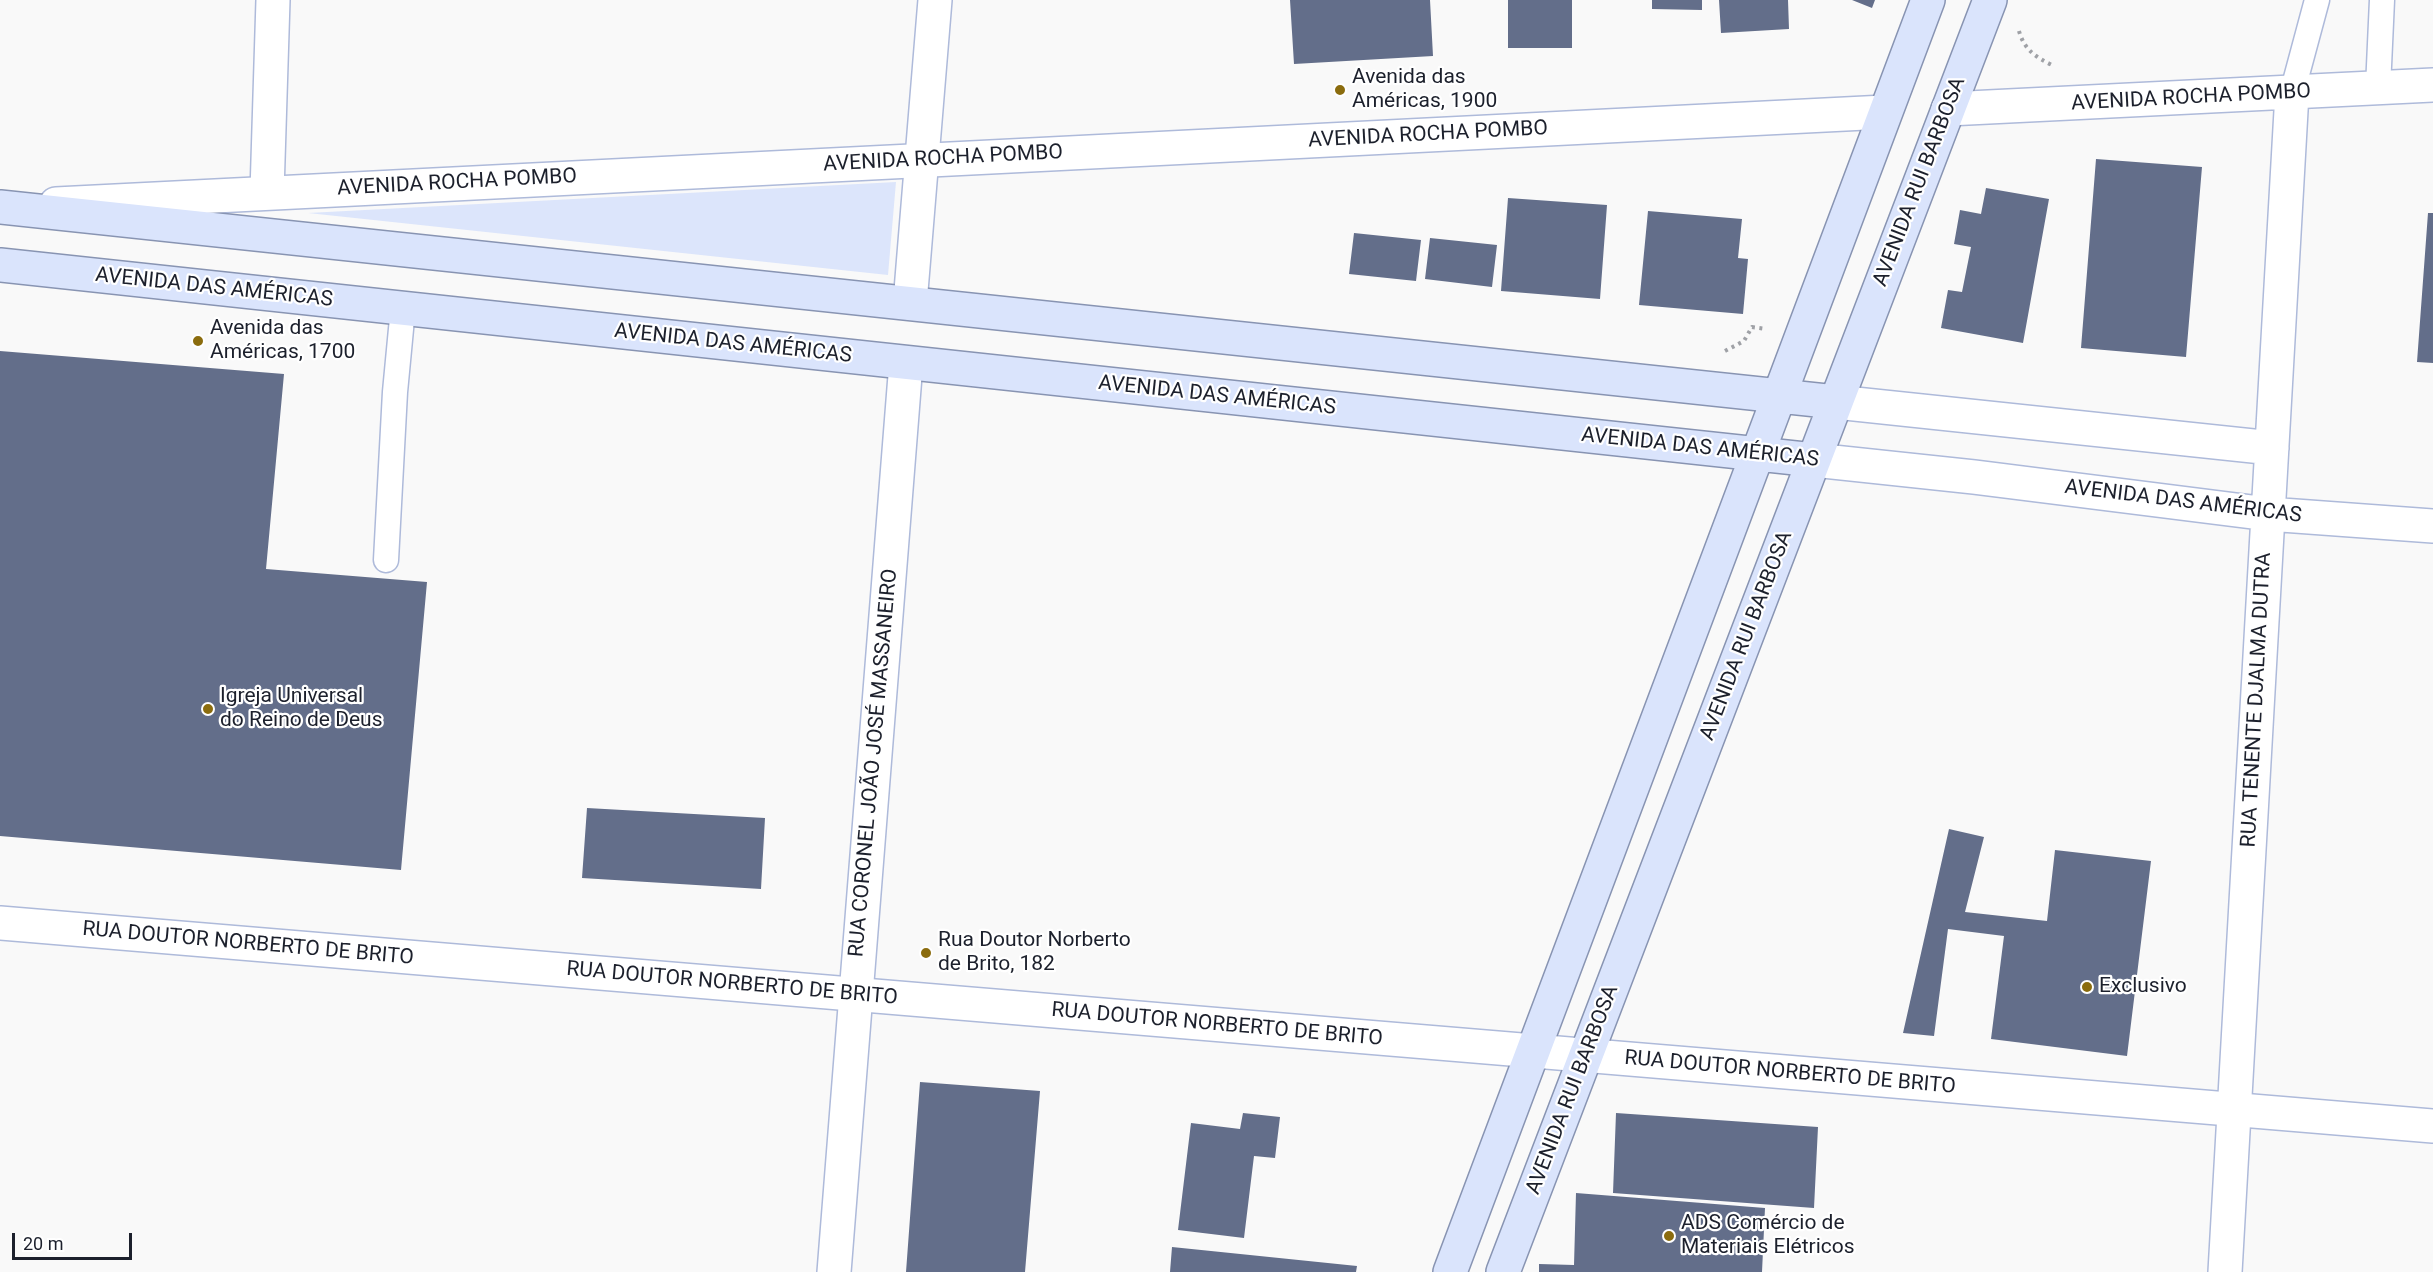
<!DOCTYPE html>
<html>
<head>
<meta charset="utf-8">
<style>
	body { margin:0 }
	#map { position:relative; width:2433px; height:1272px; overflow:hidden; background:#f9f9f9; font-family:Roboto,sans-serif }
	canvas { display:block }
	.scale { position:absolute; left:12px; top:1233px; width:120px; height:27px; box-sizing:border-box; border:3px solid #1c202c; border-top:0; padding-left:8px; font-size:18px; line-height:21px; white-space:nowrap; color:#1c202c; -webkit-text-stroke:4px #fff; paint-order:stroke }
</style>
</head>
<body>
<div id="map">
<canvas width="2433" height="1272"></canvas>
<div class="scale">20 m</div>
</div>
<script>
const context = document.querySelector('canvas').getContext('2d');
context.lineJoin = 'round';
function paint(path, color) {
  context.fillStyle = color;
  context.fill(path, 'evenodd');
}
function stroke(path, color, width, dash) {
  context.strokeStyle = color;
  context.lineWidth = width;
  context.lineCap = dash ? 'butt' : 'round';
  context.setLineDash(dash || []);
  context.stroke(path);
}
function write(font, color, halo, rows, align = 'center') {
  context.font = font + ' Roboto,sans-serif';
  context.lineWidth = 4.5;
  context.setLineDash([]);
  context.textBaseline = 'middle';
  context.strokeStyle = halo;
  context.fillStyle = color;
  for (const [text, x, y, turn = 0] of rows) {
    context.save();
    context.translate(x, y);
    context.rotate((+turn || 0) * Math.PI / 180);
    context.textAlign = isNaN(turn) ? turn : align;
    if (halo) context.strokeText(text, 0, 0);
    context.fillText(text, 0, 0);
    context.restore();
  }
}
paint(new Path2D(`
	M896 182 888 275 308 213Z`), '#dce5fb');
paint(new Path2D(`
	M1290 0H1430L1433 56 1294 64Z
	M1508 0H1572V48H1508Z
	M1652 0H1702V10L1652 9Z
	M1719 0H1788L1789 29 1721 33Z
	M1852 0H1875L1872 8Z
	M2096 159 2202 167 2186 357 2081 348Z
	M1986 188 2049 199 2023 343 1941 328 1948 290 1962 292 1971 247 1954 244 1960 210 1981 214Z
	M1508 198 1607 205 1600 299 1501 291Z
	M1648 211 1742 219 1738 258 1748 259 1743 314 1639 305Z
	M2428 213H2433V363L2417 362Z
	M1354 233 1421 240 1416 281 1349 274Z
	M1430 238 1497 245 1492 287 1425 279Z
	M0 351 284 374 266 569 427 582 401 870 0 836Z
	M587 808 765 818 761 889 582 878Z
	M1949 829 1984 837 1965 912 2047 921 2055 850 2151 861 2127 1056 1991 1039 2004 936 1948 929 1934 1036 1903 1033Z
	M920 1082 1040 1091 1025 1272H906Z
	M1243 1113 1280 1117 1275 1158 1254 1156 1244 1238 1178 1230 1191 1123 1240 1129Z
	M1616 1113 1818 1127 1814 1208 1613 1193Z
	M1576 1193 1765 1208 1762 1272H1539V1264L1574 1265Z
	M1172 1247 1357 1266 1356 1272H1170Z`), '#636e8a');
const service = new Path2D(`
	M2378 88 2382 0
	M2292 93 2317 0
	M386 560 395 392 403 308`);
const minor = new Path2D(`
	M267 192 273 0
	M910 303 935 0
	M834 1272 906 363`);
const tertiary = new Path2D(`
	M0 923 2433 1126`);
const secondary = new Path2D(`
	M1948 109 2433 85
	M56 204 1885 112
	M1836 402 2272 448
	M1814 460 1974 477 2268 514 2433 526
	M2225 1272 2292 93`);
const primary = new Path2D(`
	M0 207 1836 402
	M0 265 1814 460
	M1450 1272 1928 0
	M1503 1272 1990 0`);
stroke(service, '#aebada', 27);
stroke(minor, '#aebada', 36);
stroke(tertiary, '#aebada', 36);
stroke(secondary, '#aebada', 36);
stroke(primary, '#8894b2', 36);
stroke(new Path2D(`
	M2019 31C2024 49 2035 57 2052 65
	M1725 351 1744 341 1752 327 1766 329`), '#9fa1a6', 4, [3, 4.5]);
stroke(service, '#fff', 24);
stroke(minor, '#fff', 33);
stroke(tertiary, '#fff', 33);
stroke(secondary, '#fff', 33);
stroke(primary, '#dae4fc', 33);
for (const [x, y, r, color] of [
	[1340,90,6,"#8b6c0e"],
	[198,341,6,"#8b6c0e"],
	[208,709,6,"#8b6c0e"],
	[926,953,6,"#8b6c0e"],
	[2087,987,6,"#8b6c0e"],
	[1669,1236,6,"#8b6c0e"]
]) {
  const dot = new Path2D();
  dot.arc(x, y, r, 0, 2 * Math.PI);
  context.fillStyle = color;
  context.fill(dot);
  stroke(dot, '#fff', 2);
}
write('21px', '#1c202c', '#fff', [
	["Avenida das",1352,78],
	["Américas, 1900",1352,102],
	["Avenida das",210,329],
	["Américas, 1700",210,353],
	["Igreja Universal",220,697],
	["do Reino de Deus",220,721],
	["Rua Doutor Norberto",938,941],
	["de Brito, 182",938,965],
	["Exclusivo",2099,987],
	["ADS Comércio de",1681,1224],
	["Materiais Elétricos",1681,1248]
], 'left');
write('21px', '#1c202c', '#fff', [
	["AVENIDA ROCHA POMBO",2191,98,-3],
	["AVENIDA ROCHA POMBO",1428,135,-3],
	["AVENIDA ROCHA POMBO",943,159,-3],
	["AVENIDA RUI BARBOSA",1920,182,-69],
	["AVENIDA ROCHA POMBO",457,183,-3],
	["AVENIDA DAS AMÉRICAS",214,288,6],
	["AVENIDA DAS AMÉRICAS",733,344,6],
	["AVENIDA DAS AMÉRICAS",1217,396,6],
	["AVENIDA DAS AMÉRICAS",1700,448,6],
	["AVENIDA DAS AMÉRICAS",2183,502,7],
	["AVENIDA RUI BARBOSA",1747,636,-69],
	["RUA TENENTE DJALMA DUTRA",2257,700,-87],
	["RUA CORONEL JOÃO JOSÉ MASSANEIRO",874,763,-85],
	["RUA DOUTOR NORBERTO DE BRITO",248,944,5],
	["RUA DOUTOR NORBERTO DE BRITO",732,984,5],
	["RUA DOUTOR NORBERTO DE BRITO",1217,1025,5],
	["RUA DOUTOR NORBERTO DE BRITO",1790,1073,5],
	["AVENIDA RUI BARBOSA",1573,1090,-69]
]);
</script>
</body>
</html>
